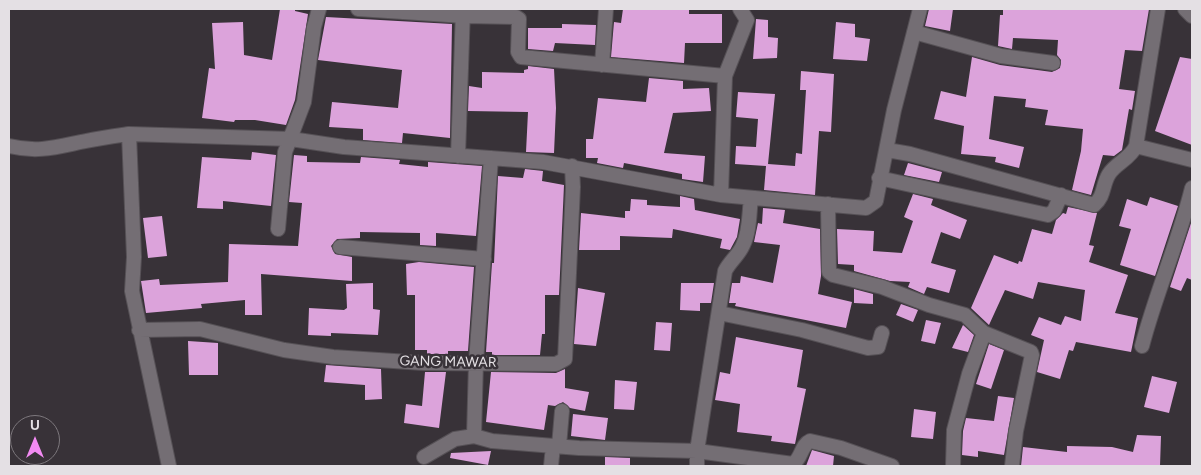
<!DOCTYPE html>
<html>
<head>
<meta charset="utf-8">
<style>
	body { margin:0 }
	#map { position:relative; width:1201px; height:475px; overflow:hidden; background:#383238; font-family:Figtree,sans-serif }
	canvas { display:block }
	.frame { position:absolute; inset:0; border:10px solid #e4e0e4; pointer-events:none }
	.north { position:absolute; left:10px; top:415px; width:50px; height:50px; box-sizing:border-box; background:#383238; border:1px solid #7d787d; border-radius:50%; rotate:0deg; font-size:14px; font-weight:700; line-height:20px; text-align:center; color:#e4e0e4 }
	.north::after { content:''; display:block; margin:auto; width:18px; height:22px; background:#f28af2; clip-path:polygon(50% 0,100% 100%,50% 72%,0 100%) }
</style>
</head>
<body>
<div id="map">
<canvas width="1201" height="475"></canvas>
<div class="frame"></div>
<div class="north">U</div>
</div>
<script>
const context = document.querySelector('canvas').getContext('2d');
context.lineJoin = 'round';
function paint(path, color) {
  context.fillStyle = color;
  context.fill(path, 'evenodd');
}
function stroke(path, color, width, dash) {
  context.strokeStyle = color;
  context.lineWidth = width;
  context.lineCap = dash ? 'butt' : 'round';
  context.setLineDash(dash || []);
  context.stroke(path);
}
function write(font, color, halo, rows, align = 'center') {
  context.font = font + ' Figtree,sans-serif';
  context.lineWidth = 5;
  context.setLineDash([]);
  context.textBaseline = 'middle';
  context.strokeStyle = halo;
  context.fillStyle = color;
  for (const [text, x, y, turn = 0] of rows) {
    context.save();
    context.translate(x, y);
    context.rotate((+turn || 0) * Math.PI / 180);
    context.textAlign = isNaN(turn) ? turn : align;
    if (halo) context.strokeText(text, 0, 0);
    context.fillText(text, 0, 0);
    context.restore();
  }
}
paint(new Path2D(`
	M280 9H295V11L308 14 295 100 286 125 255 120H235L234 122 202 118 209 68 215 69 212 23 243 22 244 55 272 60Z
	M623 9H689V14H722V43H685L684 63 611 57 614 22 621 23Z
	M929 9H953L950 31 925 26Z
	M1003 9H1149L1142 51 1125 50 1119 89 1135 91 1132 110 1129 109 1122 150 1114 156 1103 155 1091 195 1072 190 1081 151 1083 129 1045 125 1048 110 1025 107 1026 99 994 96 989 139 1024 147 1019 168 995 162 996 157 961 154 964 126 934 119 941 91 966 97 972 57 1000 65 1052 72 1060 68 1061 60 1057 55 1058 40 1013 38 1012 49 998 46 1000 15H1003Z
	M326 17 452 24 450 138 403 133 402 143 363 140V129L329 127 332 102 398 108 402 70 318 60Z
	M756 19 768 20V37L778 38 777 58 753 59Z
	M836 22 855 24V37L870 39 867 61 833 59Z
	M562 24 596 25 595 45 555 43 553 51 528 49V28H562Z
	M1180 57 1192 59V145L1155 131Z
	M528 66 554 69 556 108 554 153 526 152 528 112 468 111 469 86 482 88V72L524 73V70L528 69Z
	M801 71 834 74 831 132 819 131 815 195 764 190 766 166 735 164 736 146 756 147 758 119 736 117 738 92 775 94 768 164 795 166 796 153 802 154 806 90H800Z
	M649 78 683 81V89L709 88 711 111 673 113 664 153 705 156 703 182 682 179V174L624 163 623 168 597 163 598 158H586V139H593L598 98 646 102Z
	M252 152 276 155 271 206 223 201V209L197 208 202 157 251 160Z
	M294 155 307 156V162L360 163 361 157 400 160 399 164 428 167V162L482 166 476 236 436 233V246L420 245V233L360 232V238L337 239 331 246 335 254 352 257V281L261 274 262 315H245V300L201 304 202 308 146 313 141 281 159 279 160 285 228 282 229 244 298 246 302 203 289 202Z
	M908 163 942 172 939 182 904 175Z
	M525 169 543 171 542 181 564 185 559 295H545V334H542L540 355H492V352H486L492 263H494L498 176 523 178Z
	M913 194 933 199 931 205 967 220 960 239 941 232 931 263 956 270 949 293 927 287 924 294 908 287 910 282 890 281 854 271V265L838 264 837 229 874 231 873 251 902 253 913 221 904 217Z
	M680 196 694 199 695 210 740 219 737 237 730 250 720 248 722 239 673 229 672 238 620 236V250H579L581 213 625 218V211H630L631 199 647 200V205L680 207Z
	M1150 197 1178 206 1155 276 1120 265 1131 229 1119 226 1127 199 1147 206Z
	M1068 207 1097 213 1089 245 1094 246 1089 262 1128 275 1115 313 1138 318 1131 352 1076 342 1073 351 1069 350 1060 379 1037 372 1044 340 1031 335 1039 317 1061 325 1065 316 1081 321 1085 290 1038 282 1033 299 1005 290 989 325 971 308 994 255 1018 264 1019 261 1022 262 1032 229 1052 234 1056 220 1063 213 1066 214Z
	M763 208 785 210 783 223 820 229 821 276 818 294 852 302 846 328 735 306 736 303H729L732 283H740L741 276 773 283 780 245 754 242 758 223 762 224Z
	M162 216 167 256 148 258 143 218Z
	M1192 220V280L1187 278 1181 291 1170 287Z
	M419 262 474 267 468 351H448V354H427V350H415V295H407L406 264Z
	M373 283V309L380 310 378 335 331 333V336L308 335 309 308 344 310 347 308 346 284Z
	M681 283H714L711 303H700V311L680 310Z
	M578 288 605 293 596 346 574 344Z
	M854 289 873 294V304L854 303Z
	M901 304 918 310 913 322 896 315Z
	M926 320 941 323 935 344 921 341Z
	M656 322 672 323 670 351 654 350Z
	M963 325 974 335 968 352 952 348Z
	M736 337 803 350 797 387 806 389 795 444 771 441 772 436 737 432 740 404 715 400 720 372 730 374Z
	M188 341 218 343V375H189Z
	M989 344 1004 350 991 389 976 384Z
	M326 365 381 369 382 399 365 400V385L324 382Z
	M565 369V388L589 392 585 411 570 408 563 402 555 406 548 405 544 430 486 422 491 372 556 373Z
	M425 372H446L439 428 404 423 406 404 422 406Z
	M1152 376 1177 382 1169 413 1144 407Z
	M615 380 637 382 634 410 614 409Z
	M998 396 1014 398 1004 455 978 451V457L962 455 963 431 966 418 994 421Z
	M914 409 936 412 933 439 911 437Z
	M573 414 608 418 605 440 571 436Z
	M1137 435 1161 436 1160 466H1021L1023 447 1067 452V446L1112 447 1133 452Z
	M812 450 834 456 833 466H806Z
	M491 451 488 465 450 458 451 453Z
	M605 457 630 458V466H605Z`), '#dca3db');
const minor = new Path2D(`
	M358 9 464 16 516 17 519 19 518 52 521 57 725 76
	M914 32 1001 56 1053 63
	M602 65 606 9
	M9 146C39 153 56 147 86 141 100 138 115 136 129 134
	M1136 146 1192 160
	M887 150 910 154 1094 205C1105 196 1102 185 1109 174 1116 163 1130 159 1136 146L1158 9
	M458 156 463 9
	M491 158 476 362 474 436 492 441 579 448 697 451 793 464C802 458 801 445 810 441L841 448 892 466
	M879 178 1048 215 1054 211 1061 195
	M721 195 725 76 747 20 740 9
	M828 204 829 272 833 275 882 287 929 305 965 315 984 333 1031 352 1032 355 1016 431 1012 466
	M278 229 285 152 304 102 314 27 319 9
	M340 247 484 259
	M719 313 802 330 868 348 878 347 882 333
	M139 330 200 329 284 350 333 357 424 363 556 364 565 359 573 187 572 166
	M1142 346C1156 292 1179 241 1192 188
	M559 446 562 411
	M424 457 455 439 474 436
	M169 466 132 291 134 257 129 134 291 139 344 147 543 162 721 195 866 208 876 201 894 110 920 9
	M551 466 553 446
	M697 466V451L725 271C730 261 739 255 743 245 750 231 749 214 751 198
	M953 466 954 430 969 374 984 333`);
const tertiary = new Path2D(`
	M1185 9 1192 16`);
stroke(minor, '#565156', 16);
stroke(tertiary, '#565156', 16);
stroke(minor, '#746e74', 14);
stroke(tertiary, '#746e74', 14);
write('14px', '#e4e0e4', '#383238', [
	["GANG MAWAR",448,362,1]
]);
</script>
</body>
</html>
